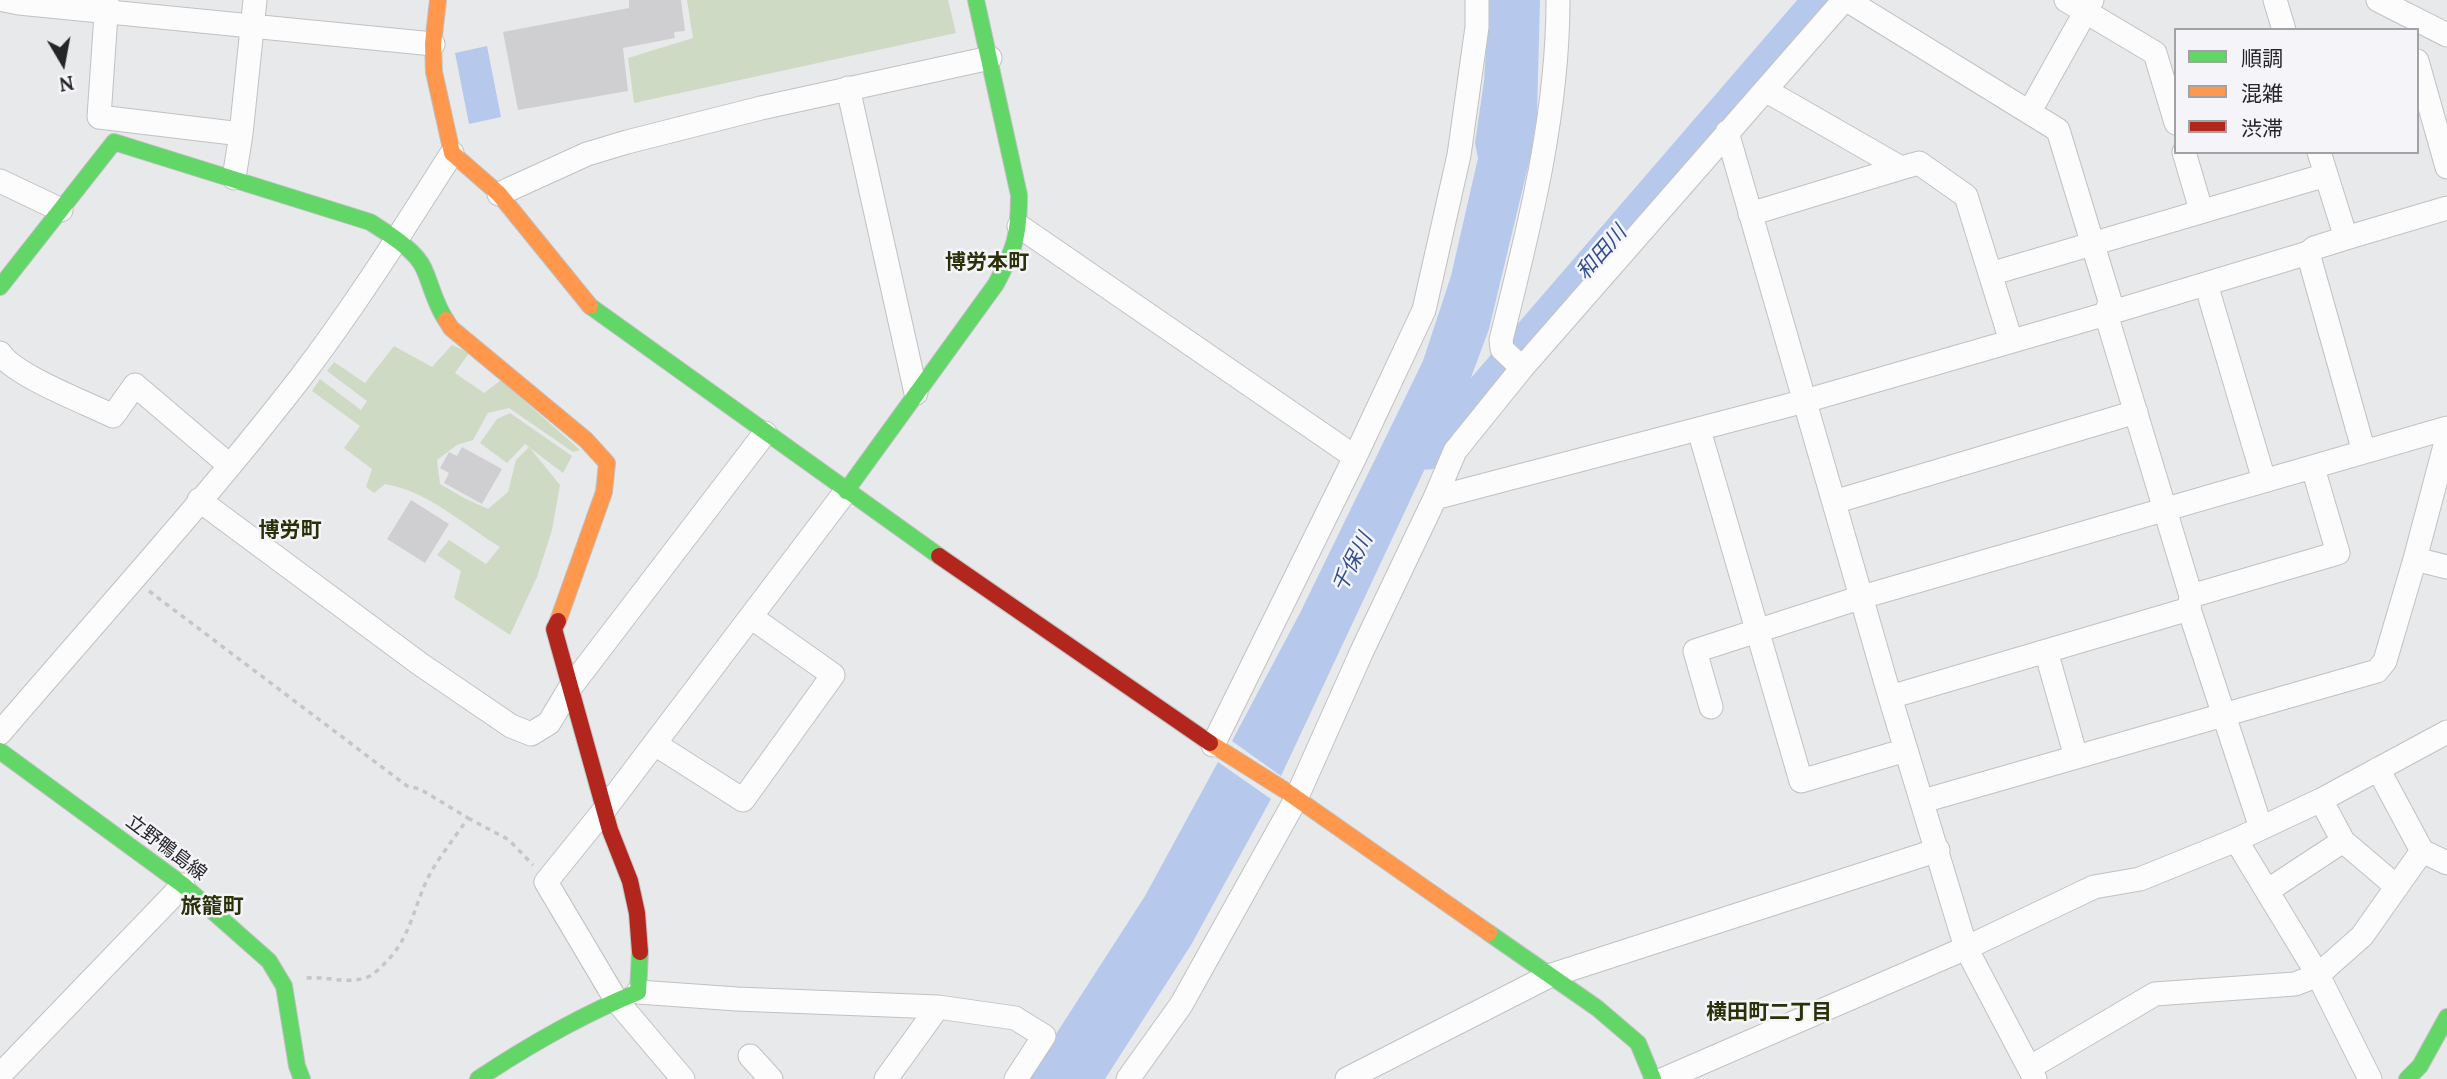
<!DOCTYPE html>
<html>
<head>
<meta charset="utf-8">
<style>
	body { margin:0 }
	#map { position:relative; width:2447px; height:1079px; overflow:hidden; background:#e8e9eb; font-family:Lora,"Noto Sans JP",serif }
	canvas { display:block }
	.legend { position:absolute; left:2174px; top:28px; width:245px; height:126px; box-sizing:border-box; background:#f5f5f9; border:2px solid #a2a2a5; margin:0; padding:9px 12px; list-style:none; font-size:21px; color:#262628 }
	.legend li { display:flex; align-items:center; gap:14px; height:35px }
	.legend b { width:35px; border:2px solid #a2a2a5 }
	.north { position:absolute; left:28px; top:28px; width:70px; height:70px; -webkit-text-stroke:5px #f5f5f9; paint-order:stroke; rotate:170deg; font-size:19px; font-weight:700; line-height:28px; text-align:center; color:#262628 }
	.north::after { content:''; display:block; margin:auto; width:24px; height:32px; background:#262628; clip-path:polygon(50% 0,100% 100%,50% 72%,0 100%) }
</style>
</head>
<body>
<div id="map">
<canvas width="2447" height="1079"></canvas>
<ul class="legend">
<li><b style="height:9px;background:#63d668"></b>順調</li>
<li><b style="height:9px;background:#ff974d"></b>混雑</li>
<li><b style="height:9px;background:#b3261e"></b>渋滞</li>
</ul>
<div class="north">N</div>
</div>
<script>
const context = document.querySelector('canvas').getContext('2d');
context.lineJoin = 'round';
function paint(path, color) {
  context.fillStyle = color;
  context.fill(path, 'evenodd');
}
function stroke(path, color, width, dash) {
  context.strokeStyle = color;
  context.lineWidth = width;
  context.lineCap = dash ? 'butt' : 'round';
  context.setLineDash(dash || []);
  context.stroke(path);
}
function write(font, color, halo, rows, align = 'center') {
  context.font = font + ' Lora,"Noto Sans JP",serif';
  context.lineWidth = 5;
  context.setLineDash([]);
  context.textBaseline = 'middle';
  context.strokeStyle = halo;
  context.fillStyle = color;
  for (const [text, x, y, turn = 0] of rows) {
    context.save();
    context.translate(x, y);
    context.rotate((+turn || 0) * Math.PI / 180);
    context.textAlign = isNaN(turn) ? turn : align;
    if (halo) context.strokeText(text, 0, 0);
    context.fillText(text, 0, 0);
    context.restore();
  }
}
paint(new Path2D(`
	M687 0H948L956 33 634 103 628 58 693 38Z
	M452 345 469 353 455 373 484 393 501 380 580 450 573 452 509 408 488 413 473 440 457 445 437 460 440 484 464 498 488 509 508 492 516 460 529 447 525 444 507 463 480 443 497 419 510 413 572 456 563 473 530 448 560 485 552 530 537 577 510 635 454 598 461 571 437 555 449 540 486 564 500 547C462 524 430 492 385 484L374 493 366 487 372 469 344 448 360 426 312 391 320 379 361 410 367 401 327 371 334 362 365 383 394 346 432 367Z`), '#cfdac5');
paint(new Path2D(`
	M1489 0H1540L1537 115 1531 154 1489 329 1472 375 1470 382 1475 389 1457 416 1436 460H1429L1281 776 1232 741 1300 613 1423 361 1451 276 1478 158 1475 143 1484 81Z
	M487 46 501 117 469 124 455 53Z
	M1218 762 1271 799 1191 945 1105 1079H1027L1145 896Z`), '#b6c9ec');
stroke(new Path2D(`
	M1428 453 1819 0`), '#b6c9ec', 33);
paint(new Path2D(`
	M629 0H681L685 31 674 32 675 38 623 48 628 91 518 110 503 32 629 8Z
	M462 447 502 469 482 504 444 483 449 473 440 468 449 452 457 456Z
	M411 500 449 524 425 563 387 539Z`), '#cfcfd1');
const street = new Path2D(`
	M4 0 19 3 433 44
	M107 0 99 117 241 134
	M1847 0 2058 130 2110 301 2106 314 2191 596 2189 609 2261 828
	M2066 0 2155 53 2176 123
	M2275 0 2284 30
	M2378 0 2447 35
	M2417 61 2447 167
	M848 88 916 393
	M1765 90 1901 168 1919 163 1966 196 2011 341
	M2030 111 2092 0
	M1727 132 1890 697 1966 948 2035 1079
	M2184 152 2201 210
	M2319 152 2346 238
	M234 178 241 134 255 0
	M0 181 61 210
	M499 194 587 154 627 142 761 108 990 58
	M1750 214 1901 168
	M1019 226 1355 457
	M2308 253 2364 452
	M1990 274 2326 175
	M2206 284 2264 480
	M0 353C15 376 87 403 113 416L135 385 229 465
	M1522 368 1502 349 1501 340C1529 228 1558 116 1558 0
	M1699 430 1801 781 1906 750
	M2447 438 2415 559 2447 567
	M1435 498 1805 401 2106 314 2308 253 2314 248 2346 238 2447 208
	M199 500 420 664 511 726 531 734 549 723 570 688 765 433
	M1834 502 2136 412
	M2191 596 2338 553 2313 468
	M2046 651 2076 757
	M1890 697 2189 609
	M1711 707 1695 651 1862 597 2447 428
	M0 733C101 615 206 500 301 377 356 305 404 228 452 153
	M655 744 743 800 833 675 751 617
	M1213 745 1355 457 1424 310 1459 155 1477 27V0
	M2378 769 2422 851
	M2321 800 2343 841 2397 887
	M1923 801 2377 671 2385 661 2415 559
	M2236 840 2318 975 2370 1079
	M2267 891 2343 841
	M638 992 737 999 938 1007
	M750 1056 771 1079
	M2029 1068 2155 994 2295 984 2318 975 2362 936 2422 851 2447 863
	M0 1075 183 885
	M683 1079 616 1000 546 882 605 809 846 491
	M886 1079 938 1007 1015 1018 1044 1036 1016 1079
	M1128 1079 1181 1005 1296 799 1362 651 1435 498 1455 451 1522 368 1844 0
	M1347 1079 1549 976 1938 850
	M1664 1079 1966 948 2094 887 2140 879 2236 840 2321 800 2447 732`);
const fast = new Path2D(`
	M0 287 114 142 370 222C387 233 416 250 424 269 432 287 435 304 446 320
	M590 306 939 556
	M846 491 996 284C1015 248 1019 236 1019 195L976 0
	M0 751 183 885 269 961 284 986 297 1066 302 1079
	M1489 933 1597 1008 1638 1043 1653 1079
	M478 1079C529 1045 581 1015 638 992L640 952
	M2407 1079 2420 1066 2447 1017`);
const slow = new Path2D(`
	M438 0 433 44 434 72 452 153 499 194 590 306
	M446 320 451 328 586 440 607 463 604 492 558 621
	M1210 743 1286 791 1489 933`);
const jam = new Path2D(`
	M939 556 1210 743
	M558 621 554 629 610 830 630 881 637 913 640 952`);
stroke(street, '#c0c1c3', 25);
stroke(fast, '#c0c1c3', 18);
stroke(slow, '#c0c1c3', 18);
stroke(jam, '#c0c1c3', 18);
stroke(new Path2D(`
	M149 591 407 786 420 789 468 818C456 836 442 853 431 872 414 903 412 936 386 962 380 968 373 976 365 978 344 984 326 976 306 978
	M468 818 509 840 533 865`), '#c6c6c8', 3.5, [5, 5]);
stroke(street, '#fcfcfc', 23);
stroke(fast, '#63d668', 16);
stroke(slow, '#ff974d', 16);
stroke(jam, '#b3261e', 16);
write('19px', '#262628', '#f5f5f9', [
	["立野鴨島線",166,848,37]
]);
write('italic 21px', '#314e8b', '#f5f5f9', [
	["和田川",1602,253,-49],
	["千保川",1353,563,-63]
]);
write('bold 21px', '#2a3008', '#f5f5f9', [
	["博労本町",987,263],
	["博労町",290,531],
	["旅籠町",212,907],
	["横田町二丁目",1769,1013]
]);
</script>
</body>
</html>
